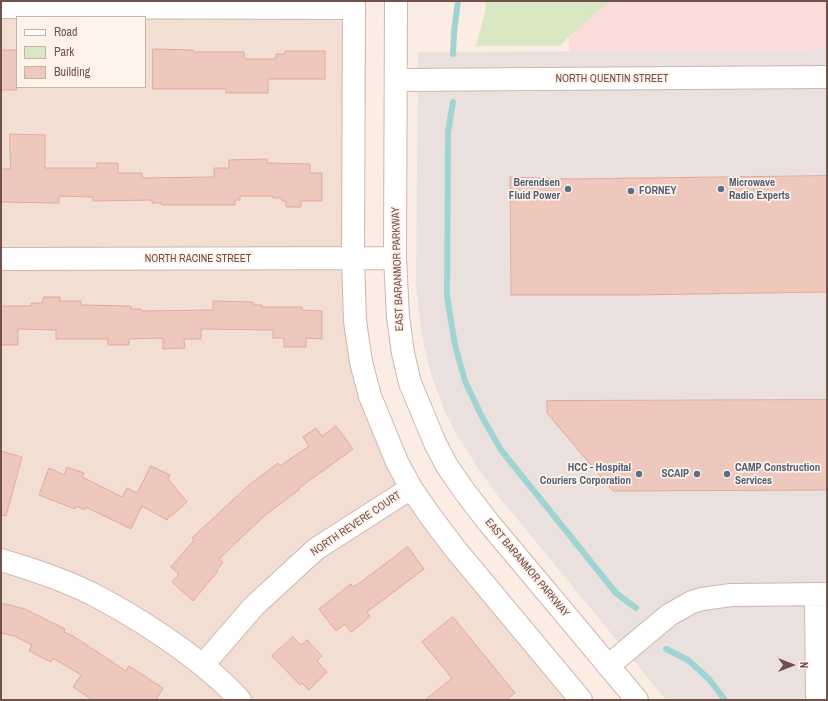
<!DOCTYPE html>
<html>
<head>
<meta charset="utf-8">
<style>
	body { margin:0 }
	#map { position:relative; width:828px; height:701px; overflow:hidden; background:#fbede4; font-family:"Archivo Narrow",sans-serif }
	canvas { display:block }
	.frame { position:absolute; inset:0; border:2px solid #71514b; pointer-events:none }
	.legend { position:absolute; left:16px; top:16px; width:130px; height:72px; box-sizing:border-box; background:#fef2e9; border:1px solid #c6b2aa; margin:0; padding:5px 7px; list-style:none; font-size:12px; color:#71514b }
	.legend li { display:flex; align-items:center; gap:8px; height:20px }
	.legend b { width:20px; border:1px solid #c6b2aa }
	.north { position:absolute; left:772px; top:645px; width:40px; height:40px; -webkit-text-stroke:3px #fef2e9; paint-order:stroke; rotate:90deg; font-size:11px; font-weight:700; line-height:16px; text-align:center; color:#71514b }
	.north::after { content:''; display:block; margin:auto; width:14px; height:18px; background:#71514b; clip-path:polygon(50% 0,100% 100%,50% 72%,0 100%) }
</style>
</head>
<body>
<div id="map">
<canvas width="828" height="701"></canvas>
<div class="frame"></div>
<ul class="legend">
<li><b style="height:5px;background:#fff"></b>Road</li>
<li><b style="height:11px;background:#d9e7c3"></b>Park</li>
<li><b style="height:11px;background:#eec7bd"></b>Building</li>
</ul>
<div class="north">N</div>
</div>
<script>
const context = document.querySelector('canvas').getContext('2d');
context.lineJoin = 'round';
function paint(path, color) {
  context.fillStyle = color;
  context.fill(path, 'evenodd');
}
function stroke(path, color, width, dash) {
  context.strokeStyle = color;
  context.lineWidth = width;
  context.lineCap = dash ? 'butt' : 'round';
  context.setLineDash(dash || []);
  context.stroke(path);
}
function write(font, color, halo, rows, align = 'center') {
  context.font = font + ' "Archivo Narrow",sans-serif';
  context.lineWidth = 3.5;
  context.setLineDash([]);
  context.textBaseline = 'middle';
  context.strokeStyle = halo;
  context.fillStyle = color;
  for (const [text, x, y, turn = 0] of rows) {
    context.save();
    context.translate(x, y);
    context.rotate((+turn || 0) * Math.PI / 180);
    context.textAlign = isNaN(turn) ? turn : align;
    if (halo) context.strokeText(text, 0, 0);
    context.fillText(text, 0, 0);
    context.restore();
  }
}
paint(new Path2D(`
	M1 1H346L347 260 376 437 572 700H1ZM17 17H145V87H17Z`), '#f2ded3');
paint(new Path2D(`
	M569 1H827V50L569 51Z`), '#fadcd8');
paint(new Path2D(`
	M827 50V700H666L494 491 480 471 458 437 445 412 431 374 424 346 419 314 416 284 418 52Z`), '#eae1de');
paint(new Path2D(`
	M486 1H612L595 13 559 46H476L485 12Z`), '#d9e7c3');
stroke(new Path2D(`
	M453 54 454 32 458 1
	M453 102 448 132 447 296 455 345 465 381 482 417 501 450 616 593 636 608
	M666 649 688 660 709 679 725 700`), '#a0d4d2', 6);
const building = new Path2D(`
	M153 49 193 50V52H244V59H276V54H285V51H325V79H268V93H226V89H153Z
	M1 50H17V90H1Z
	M10 134 45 135V168H97V163H118V173H142V178L214 177V168H229V160L267 159V163L310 164V173H322V201H301V207H286V201H282V198H273V196H240V200H235V205H162L161 203H152V200L93 201V197L59 196V203L1 202V169H10Z
	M827 176V292L631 295H511L510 177 569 179Z
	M44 297H60V301H81V305L131 306V309H141V311L213 310V301L253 302V305H262V307H302V310L322 311V339L306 338V347H284V338H273V330L201 329V339H184L185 348 163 349V338L129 339V345H108V339H56V330L18 329V345H1V306H31V303H42Z
	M827 400V490L613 491 547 413V401Z
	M336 426 353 449 299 488 300 489 263 517 219 559 223 562 217 570 218 571 193 601 172 582 179 574 171 567 194 540 192 538 249 485 278 463 280 466 309 446 303 437 316 428 322 436Z
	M1 451 22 457 6 516 1 515Z
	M151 466 170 475 168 479 187 502 171 516 170 515 167 520 142 506 131 529 86 507 85 510 76 506 75 509 39 495 49 468 64 475 67 467 84 473 82 477 122 497 127 488 137 493Z
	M408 547 424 569 367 612 370 617 351 632 345 624 336 631 319 609 351 584 353 587 361 582Z
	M1 603 25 609 65 629 64 632 73 636 126 671 129 666 163 688 156 700H93L73 687 81 675 53 658 51 662 29 651 32 645 14 636 1 633Z
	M453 617 515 693 506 700H425L452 678 422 642Z
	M293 637 301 645 307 640 322 656 317 661 327 672 309 690 302 683 300 685 272 656Z`);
paint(building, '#eec7bd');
stroke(building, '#e0ab9e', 1);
const minor = new Path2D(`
	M354 1 353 259 355 321 361 362 370 396 397 462 411 488 431 517 456 550 581 700
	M396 1 395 258 398 317 403 353 410 383 435 443 447 466 465 492 489 523 637 700
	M1 7 354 8
	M396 80 827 77
	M1 259 395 258
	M1 560C35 570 69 581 100 598 128 613 155 630 180 648 202 664 222 680 240 700
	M816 594 817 700
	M203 665 254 606 316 549 411 488
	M608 666 669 615 692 602 702 599 731 595 827 594`);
stroke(minor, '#ceb6ae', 24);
stroke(minor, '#fff', 22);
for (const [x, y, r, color] of [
	[568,189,4,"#5c6f8a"],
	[721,189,4,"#5c6f8a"],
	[631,191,4,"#5c6f8a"],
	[639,474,4,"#5c6f8a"],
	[697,474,4,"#5c6f8a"],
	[727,474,4,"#5c6f8a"]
]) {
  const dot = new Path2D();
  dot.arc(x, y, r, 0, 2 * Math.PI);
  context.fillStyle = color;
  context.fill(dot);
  stroke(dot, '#fef2e9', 1.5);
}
write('11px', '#71514b', '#fef2e9', [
	["NORTH QUENTIN STREET",612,79],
	["NORTH RACINE STREET",198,259],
	["EAST BARANMOR PARKWAY",398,269,-92],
	["NORTH REVERE COURT",356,524,-34],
	["EAST BARANMOR PARKWAY",527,568,50]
]);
write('bold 11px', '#4e5e75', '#fef2e9', [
	["Berendsen",560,183],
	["Fluid Power",560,196],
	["Microwave",729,183,"left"],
	["Radio Experts",729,196,"left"],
	["FORNEY",639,191,"left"],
	["HCC - Hospital",631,468],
	["Couriers Corporation",631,481],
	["CAMP Construction",735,468,"left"],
	["Services",735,481,"left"],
	["SCAIP",689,474]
], 'right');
</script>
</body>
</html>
